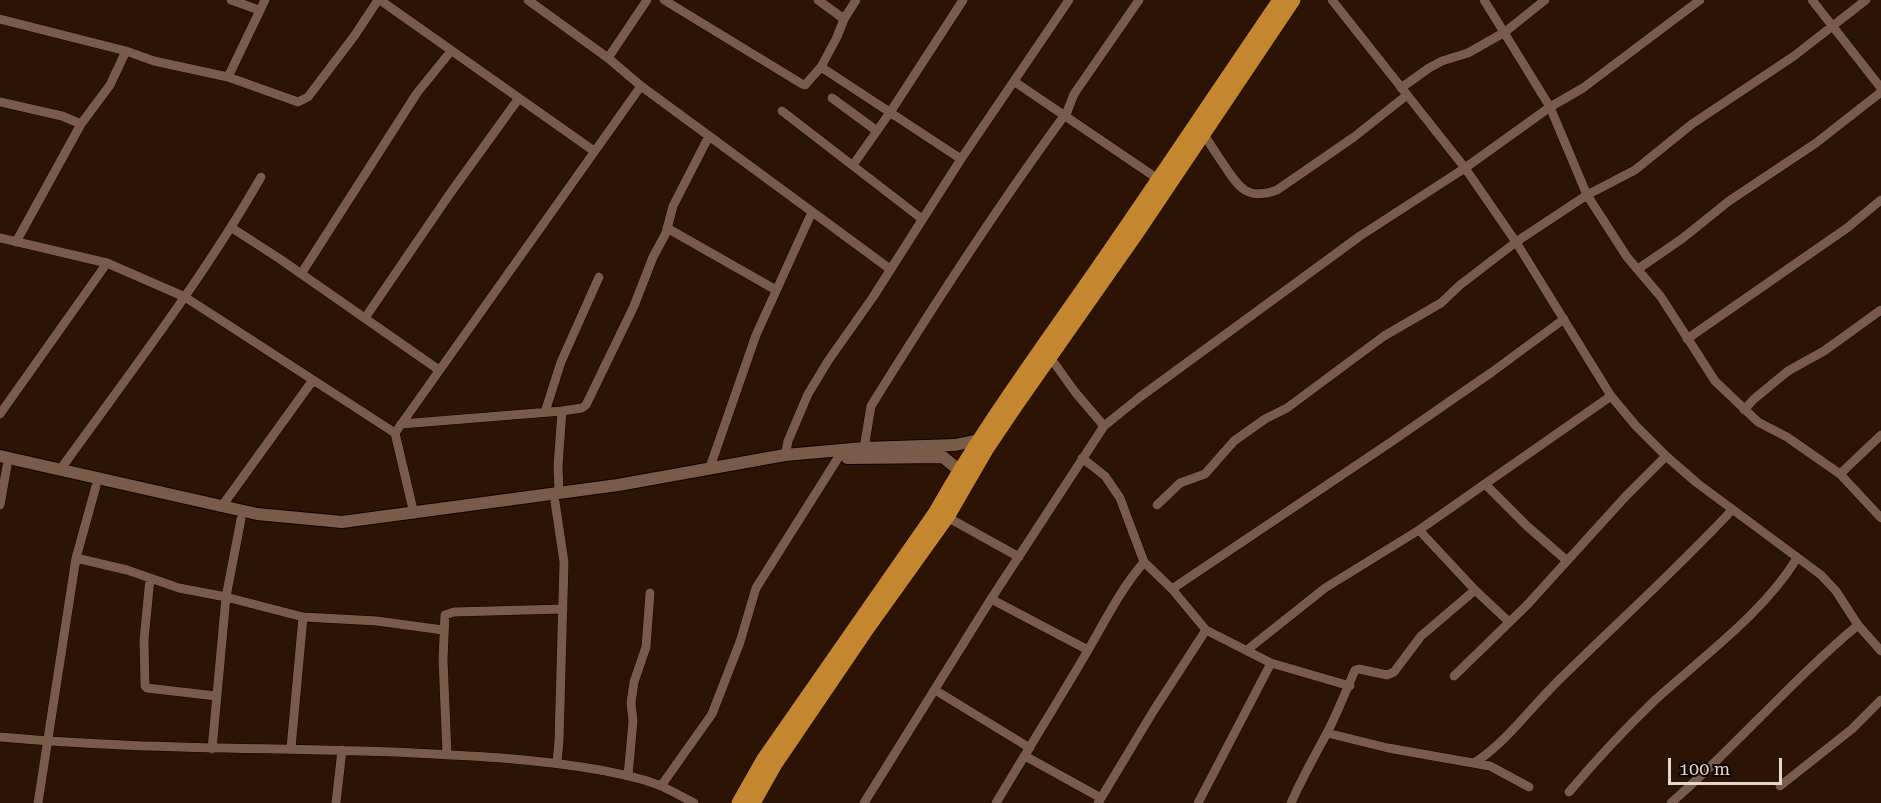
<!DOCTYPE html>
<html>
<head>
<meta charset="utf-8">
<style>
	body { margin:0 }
	#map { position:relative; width:1881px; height:803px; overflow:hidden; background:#2c1405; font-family:"Roboto Serif",serif }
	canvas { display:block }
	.scale { position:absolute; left:1668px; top:758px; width:114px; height:27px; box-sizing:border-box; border:3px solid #e7d6cc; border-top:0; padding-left:8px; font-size:18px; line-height:21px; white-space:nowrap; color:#e7d6cc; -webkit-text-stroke:4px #0d0401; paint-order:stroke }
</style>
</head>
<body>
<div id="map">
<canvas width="1881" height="803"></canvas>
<div class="scale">100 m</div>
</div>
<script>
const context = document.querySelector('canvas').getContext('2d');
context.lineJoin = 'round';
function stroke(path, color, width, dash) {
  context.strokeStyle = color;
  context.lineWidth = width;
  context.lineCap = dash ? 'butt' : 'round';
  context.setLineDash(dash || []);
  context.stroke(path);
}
const minor = new Path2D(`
	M231 0 259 10
	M380 0 594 151
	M528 0 608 58 641 86 890 269
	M664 0 802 84 805 85 821 67
	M818 0 844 19 837 37 821 67 961 159
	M1332 0 1465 168 1516 242 1611 396 1636 426 1666 456 1697 483 1821 575 1836 591 1858 625 1881 651
	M1484 0 1550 107 1587 195 1627 257 1661 297 1715 381 1758 422 1787 437 1840 474 1881 518
	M1812 0 1881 88
	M0 19 126 51 154 61 228 77 298 102 308 97 355 35 378 0
	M844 19 856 0
	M608 58 647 0
	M228 77 265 0
	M1015 82 1158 179
	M1401 88 1429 68 1442 61 1468 53 1505 32 1545 0
	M832 98 877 131
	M0 102 62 116 81 124
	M782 111 922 219
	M1203 133C1210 144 1217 155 1224 165 1239 188 1248 201 1277 190L1354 137 1407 95
	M853 165 891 111 963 0
	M232 228 280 259 439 370
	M667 228 776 290
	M0 238 107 263 185 297 395 433
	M16 242 81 124 110 85 126 51
	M1638 269 1683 238 1729 201 1816 143 1881 92
	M301 274 417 93 451 51
	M365 318 449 195 519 98
	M1687 339 1847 228 1881 200
	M1050 357 1075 392 1104 426
	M1744 410 1754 399 1788 371 1824 351 1881 310
	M545 412 561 362 599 277
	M0 414 107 263
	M401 424 562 411 582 408 586 405 634 306 653 257 666 233 673 206 709 136
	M864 448 871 406 876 398C937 300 999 204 1067 112L1074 94 1139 0
	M785 455 788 441 808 394 828 361 873 297 961 159 1069 0
	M1082 458 1105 476 1120 498 1144 562 1172 589 1206 630 1271 663 1350 686
	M710 467 756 335 812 212
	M60 470C129 374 202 280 261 177
	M1840 474 1881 435
	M1486 485 1527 526 1566 560
	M559 493 558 466 562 411
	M555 502 564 562 559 741 557 762
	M0 505 7 466
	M1157 505 1180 483 1205 474 1234 441 1265 419 1287 408 1384 336 1441 303 1460 285 1516 242 1587 195 1635 170 1692 124 1794 56 1866 0
	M222 506 313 380
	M414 514 395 433 641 86
	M947 517 1019 557
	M1419 530 1475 590 1508 621
	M76 558 127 570 179 588 226 597 303 617 377 621 443 630
	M150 578 144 640 145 686 147 688 216 696
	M1172 589 1391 442 1492 372 1564 319
	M991 599 1088 650
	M1247 650 1325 588 1419 530 1611 396
	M1454 676 1527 605 1626 496 1666 456
	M935 690 1030 748
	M1327 733 1388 748 1490 766 1529 787
	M0 737C138 750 276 747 414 753 476 756 538 759 600 770 620 774 642 778 661 786 672 791 683 797 694 803
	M291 748 303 617
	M212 749 226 597 241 519
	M447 755 443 659 445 615 454 612 563 609
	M1025 756 1101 798
	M1474 763C1507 742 1531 707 1559 680 1617 623 1677 569 1732 510
	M628 776 633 721 631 703 634 682 646 647 650 593
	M661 786 712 714 740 642 756 588 838 458
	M1780 786 1852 729 1881 700
	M1569 792C1596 760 1624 730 1654 701 1702 657 1763 614 1797 558
	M38 803 76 558 96 486
	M336 803 342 750
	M864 803 991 599 1104 426 1140 397 1360 236 1465 168 1550 107 1583 88 1700 0
	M996 803C1026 753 1057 703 1087 652 1105 621 1120 590 1144 562
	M1098 803 1154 710 1206 630
	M1198 803 1271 663
	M1291 803C1302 778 1315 755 1328 731 1338 711 1346 691 1355 670L1359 669 1387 675 1394 672 1421 636 1475 590
	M1671 803C1736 746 1792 680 1858 625`);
const tertiary = new Path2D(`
	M0 456 257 514 342 522 618 485 785 455 864 448 955 445 979 440
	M847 458 943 457 960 471`);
const trunk = new Path2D(`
	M739 803 764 759 936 512C985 425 1044 346 1100 265 1161 177 1220 88 1280 0
	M753 803 775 764 864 633 947 517 987 448 1016 405 1138 231 1293 0`);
stroke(minor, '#130100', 10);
stroke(tertiary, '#130100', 14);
stroke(trunk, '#130100', 16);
stroke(minor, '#785b4a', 9);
stroke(tertiary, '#785b4a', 12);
stroke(trunk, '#c4862f', 15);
</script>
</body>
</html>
